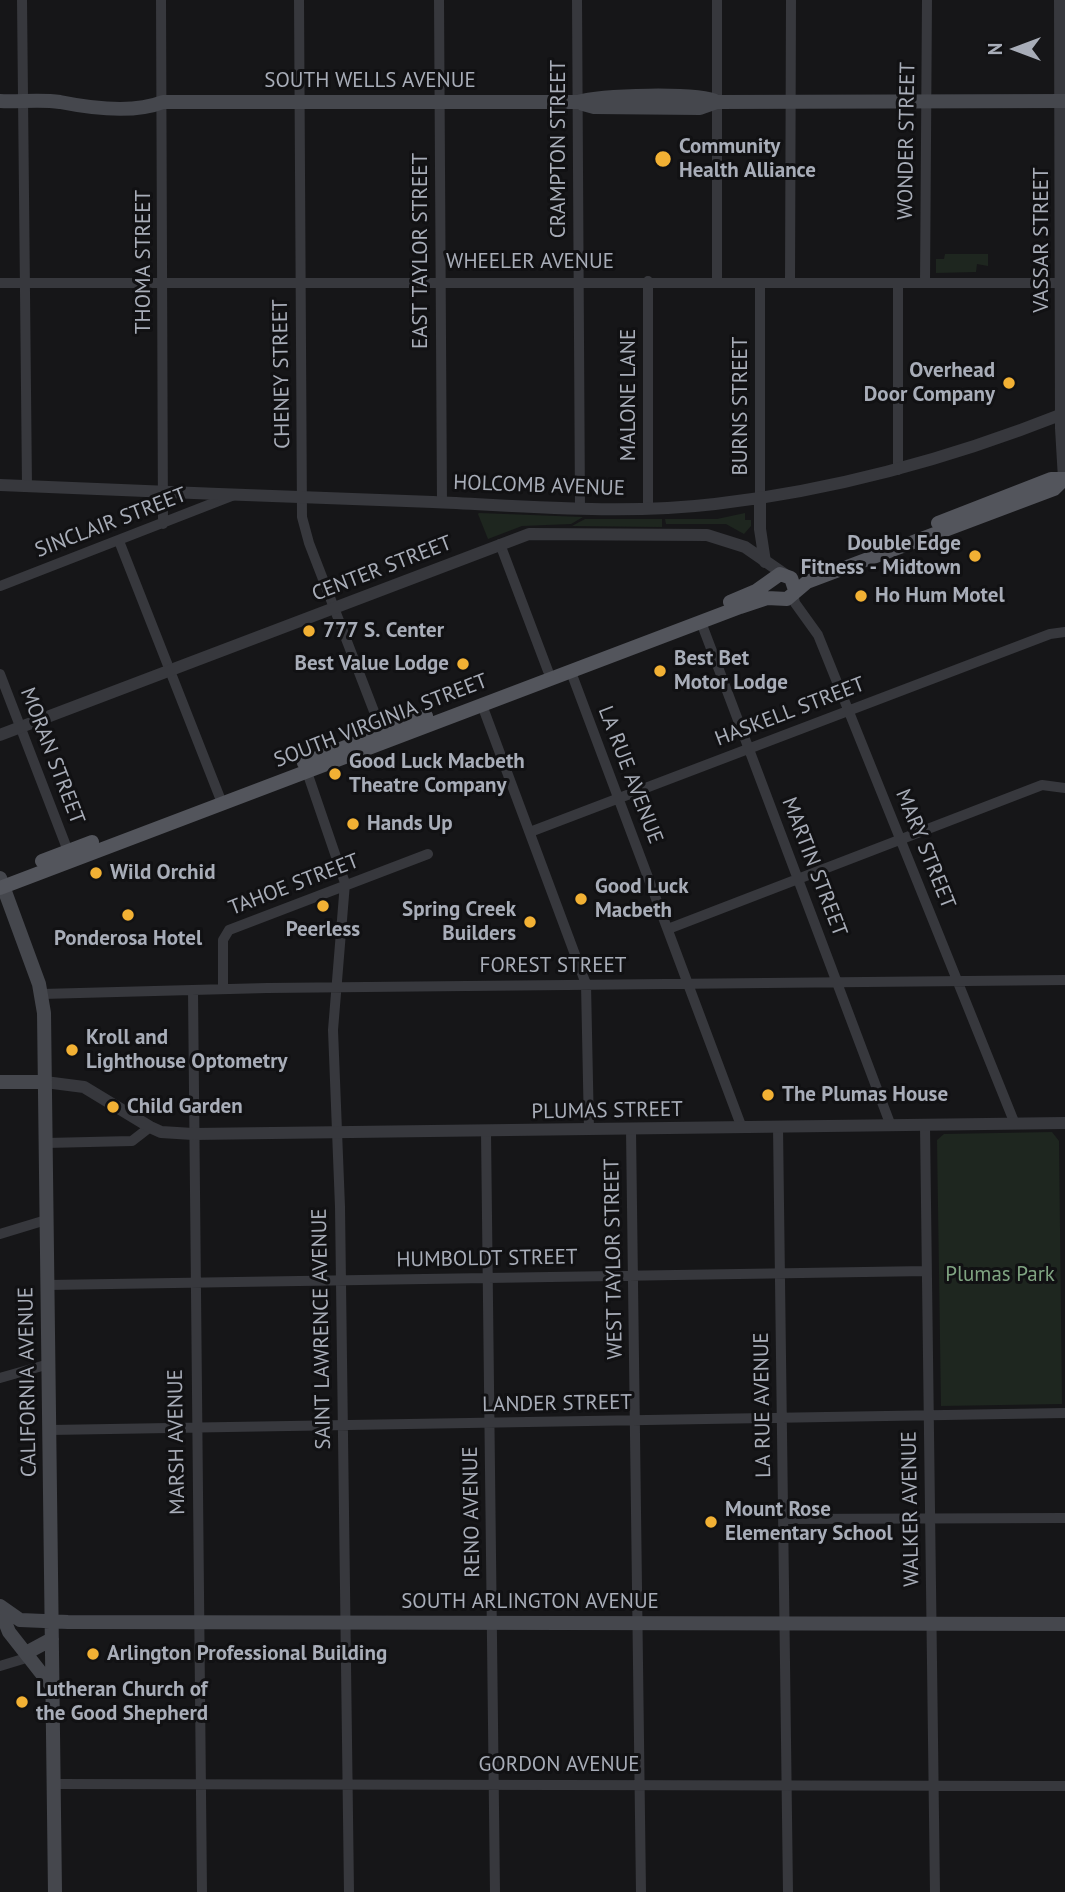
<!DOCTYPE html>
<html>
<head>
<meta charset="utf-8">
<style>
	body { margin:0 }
	#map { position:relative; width:1065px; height:1892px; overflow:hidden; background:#161618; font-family:"PT Sans",sans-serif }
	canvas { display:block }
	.north { position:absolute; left:981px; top:14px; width:70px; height:70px; -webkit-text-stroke:5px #111113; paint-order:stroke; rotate:270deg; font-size:19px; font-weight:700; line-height:28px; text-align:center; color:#a8adb8 }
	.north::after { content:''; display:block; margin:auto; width:24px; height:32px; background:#a8adb8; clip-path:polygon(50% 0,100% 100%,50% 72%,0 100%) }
</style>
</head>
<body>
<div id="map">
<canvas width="1065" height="1892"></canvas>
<div class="north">N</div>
</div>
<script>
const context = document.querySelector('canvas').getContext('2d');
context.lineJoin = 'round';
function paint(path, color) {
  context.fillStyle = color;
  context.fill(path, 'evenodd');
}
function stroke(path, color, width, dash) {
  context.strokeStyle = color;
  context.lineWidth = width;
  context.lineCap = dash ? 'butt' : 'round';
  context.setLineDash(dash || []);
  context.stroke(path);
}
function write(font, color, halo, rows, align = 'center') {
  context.font = font + ' "PT Sans",sans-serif';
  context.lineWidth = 6;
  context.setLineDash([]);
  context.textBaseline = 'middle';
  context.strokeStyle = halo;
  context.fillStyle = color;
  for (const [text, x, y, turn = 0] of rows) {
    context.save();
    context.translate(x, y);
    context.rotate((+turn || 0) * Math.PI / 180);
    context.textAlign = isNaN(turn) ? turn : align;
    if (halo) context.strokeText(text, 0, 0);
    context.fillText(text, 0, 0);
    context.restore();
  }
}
paint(new Path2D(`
	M945 254H988V266L977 264 976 272 936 273V259H944Z
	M745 513V520H751V526L744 534 726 524H666L665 519H717Z
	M478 514 479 513 583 517 571 524 522 526 488 539Z
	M585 519H662V527L572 526Z
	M1052 1132 1059 1141 1062 1404 941 1406 937 1140 944 1134Z`), '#1e261f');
stroke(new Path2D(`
	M22 0 27 486
	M161 0 163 524
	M299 0 302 517 309 543 382 732
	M439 0 442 503
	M577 0 580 508
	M0 283H1061
	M717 283V0
	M760 283V497
	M790 283 791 0
	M898 283V470
	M925 283 927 0
	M648 508V281
	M119 541 222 803
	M500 544 548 671
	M0 586 234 495
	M793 593 795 603 818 635 1015 1124
	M701 622 891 1126
	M571 672 742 1128
	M0 674 68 851
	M482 705 586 984 589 1130
	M307 772 345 883 333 1030 340 1207 349 1892
	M530 832 1050 634 1065 632
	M668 929 1042 785 1065 788
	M223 989V940L229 930 428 854
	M193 991 202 1892
	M42 994 267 988 1065 980
	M925 1126 935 1892
	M778 1127 788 1892
	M631 1130 641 1892
	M486 1132 495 1892
	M46 1143 132 1141 150 1127
	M0 1234 46 1220
	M48 1285 927 1271
	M0 1378 49 1364
	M50 1430 1065 1413
	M784 1519 1065 1518
	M0 1666 23 1659 26 1653
	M54 1784 1065 1786`), '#37383d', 10);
stroke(new Path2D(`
	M1060 0 1061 428 1064 479
	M0 485C144 491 289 497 433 502 526 506 622 515 715 504 836 490 952 458 1065 413
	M760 497V529L765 562
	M0 735 529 534 707 535 745 547 784 574
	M45 1082 84 1087 150 1127 161 1132 193 1134 1065 1123`), '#37383d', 12);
stroke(new Path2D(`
	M0 101C19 102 41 99 60 102 90 108 133 114 163 102H578C600 95 699 92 717 102L1065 101
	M583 104 594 107 700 108 717 102
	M0 878 39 984 44 1013 55 1892
	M0 1082H45
	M0 1606 20 1620 68 1622 1065 1624
	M0 1609 9 1632 53 1688
	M26 1653 52 1639`), '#45474d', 14);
stroke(new Path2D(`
	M938 523 1051 479H1065
	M730 602 756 591 780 574 791 578 795 590
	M304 763 426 716
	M42 861 92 842
	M0 888 740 607 767 598 787 599 807 582 1054 489 1064 479`), '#53555c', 14);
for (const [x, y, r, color] of [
	[663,159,9,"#f2b134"],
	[1009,383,7,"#f2b134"],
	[975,556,7,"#f2b134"],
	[861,596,7,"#f2b134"],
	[309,631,7,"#f2b134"],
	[463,664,7,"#f2b134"],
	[660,671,7,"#f2b134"],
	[335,774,7,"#f2b134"],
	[353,824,7,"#f2b134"],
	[96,873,7,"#f2b134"],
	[581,899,7,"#f2b134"],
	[323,906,7,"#f2b134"],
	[128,915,7,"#f2b134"],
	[530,922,7,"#f2b134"],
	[72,1050,7,"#f2b134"],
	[768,1095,7,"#f2b134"],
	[113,1107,7,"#f2b134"],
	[711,1522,7,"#f2b134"],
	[93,1654,7,"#f2b134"],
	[22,1702,7,"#f2b134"]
]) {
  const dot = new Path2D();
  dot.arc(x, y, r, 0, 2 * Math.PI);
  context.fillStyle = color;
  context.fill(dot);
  stroke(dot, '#111113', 2.5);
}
write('21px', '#a8adb8', '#111113', [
	["SOUTH WELLS AVENUE",370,81],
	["WONDER STREET",907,141,-89],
	["CRAMPTON STREET",559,149,-90],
	["VASSAR STREET",1042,240,-90],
	["EAST TAYLOR STREET",421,251,-90],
	["THOMA STREET",144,262,-90],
	["WHEELER AVENUE",530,262],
	["CHENEY STREET",282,374,-91],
	["MALONE LANE",629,395,-90],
	["BURNS STREET",741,406,-90],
	["HOLCOMB AVENUE",539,486,2],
	["SINCLAIR STREET",111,523,-21],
	["CENTER STREET",382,569,-21],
	["HASKELL STREET",790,712,-21],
	["SOUTH VIRGINIA STREET",381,721,-21],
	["MORAN STREET",52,756,69],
	["LA RUE AVENUE",630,775,69],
	["MARY STREET",925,849,68],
	["MARTIN STREET",814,867,69],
	["TAHOE STREET",294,885,-21],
	["FOREST STREET",553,966],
	["PLUMAS STREET",607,1111,-1],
	["HUMBOLDT STREET",487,1259,-1],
	["WEST TAYLOR STREET",614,1259,-91],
	["SAINT LAWRENCE AVENUE",322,1329,-91],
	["CALIFORNIA AVENUE",28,1382,-91],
	["LANDER STREET",557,1404,-1],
	["LA RUE AVENUE",763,1405,-91],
	["MARSH AVENUE",177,1442,-91],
	["WALKER AVENUE",911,1509,-91],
	["RENO AVENUE",472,1512,-91],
	["SOUTH ARLINGTON AVENUE",530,1602],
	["GORDON AVENUE",559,1765]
]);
write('bold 21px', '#a8adb8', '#111113', [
	["Community",679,147],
	["Health Alliance",679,171],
	["Overhead",995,371,"right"],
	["Door Company",995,395,"right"],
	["Double Edge",961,544,"right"],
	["Fitness - Midtown",961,568,"right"],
	["Ho Hum Motel",875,596],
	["777 S. Center",323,631],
	["Best Bet",674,659],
	["Motor Lodge",674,683],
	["Best Value Lodge",449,664,"right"],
	["Good Luck Macbeth",349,762],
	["Theatre Company",349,786],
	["Hands Up",367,824],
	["Wild Orchid",110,873],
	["Good Luck",595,887],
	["Macbeth",595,911],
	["Spring Creek",516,910,"right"],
	["Builders",516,934,"right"],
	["Peerless",323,930,"center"],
	["Ponderosa Hotel",128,939,"center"],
	["Kroll and",86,1038],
	["Lighthouse Optometry",86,1062],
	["The Plumas House",782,1095],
	["Child Garden",127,1107],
	["Mount Rose",725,1510],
	["Elementary School",725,1534],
	["Arlington Professional Building",107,1654],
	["Lutheran Church of",36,1690],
	["the Good Shepherd",36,1714]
], 'left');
write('21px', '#7fa381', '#111113', [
	["Plumas Park",1000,1275]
]);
</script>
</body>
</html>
